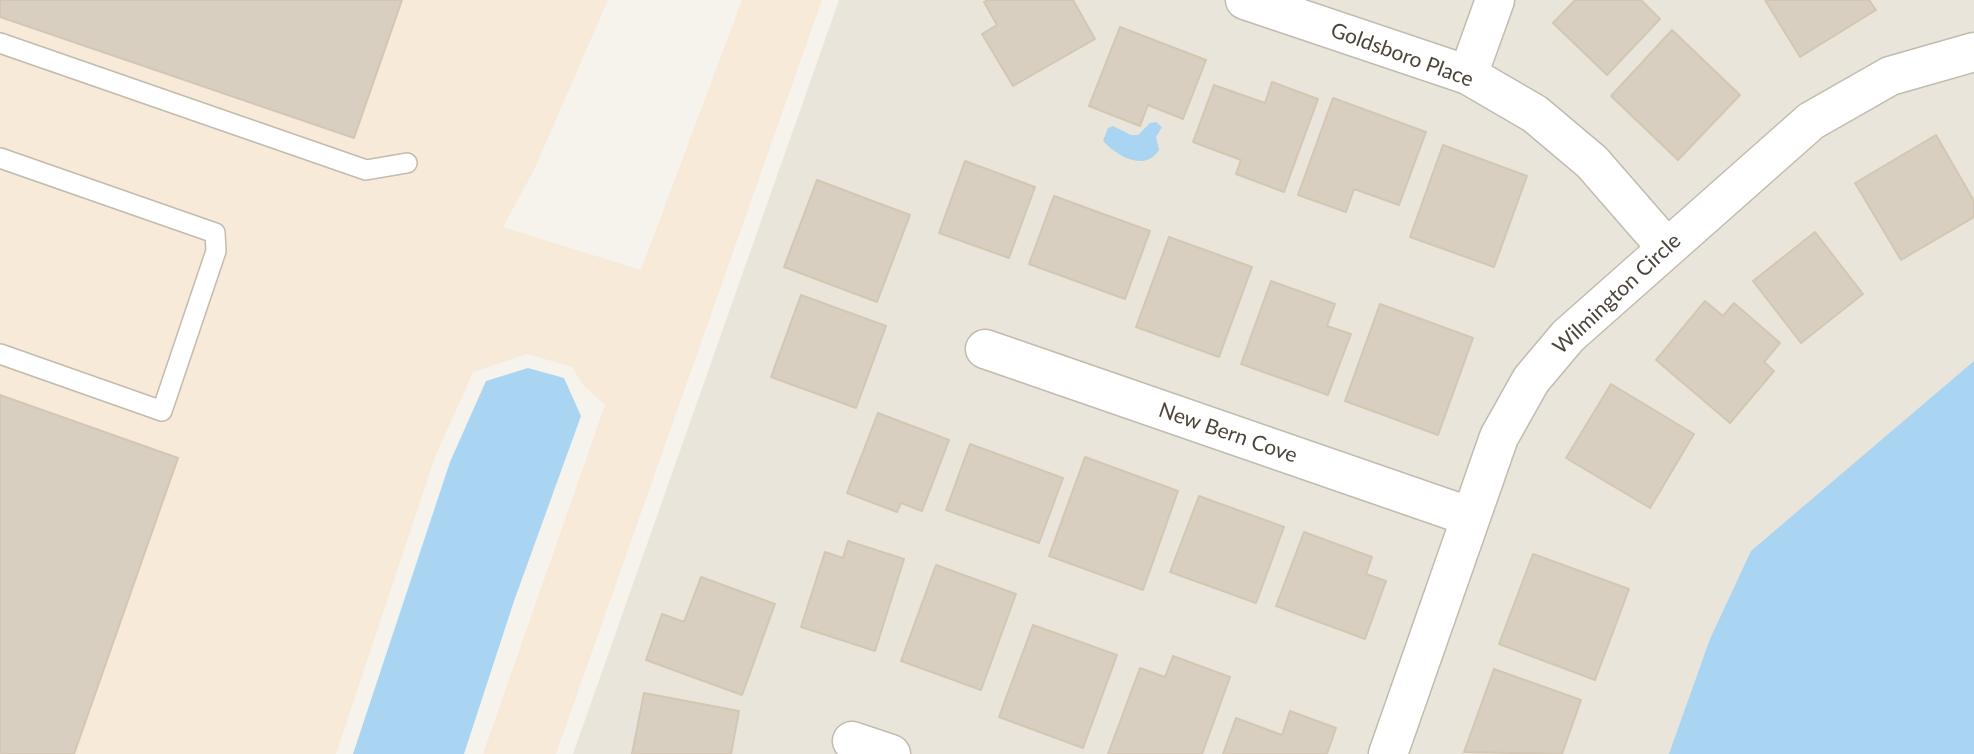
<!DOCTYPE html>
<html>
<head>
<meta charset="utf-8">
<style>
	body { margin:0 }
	canvas { display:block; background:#f6f3ec }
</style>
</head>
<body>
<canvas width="1974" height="754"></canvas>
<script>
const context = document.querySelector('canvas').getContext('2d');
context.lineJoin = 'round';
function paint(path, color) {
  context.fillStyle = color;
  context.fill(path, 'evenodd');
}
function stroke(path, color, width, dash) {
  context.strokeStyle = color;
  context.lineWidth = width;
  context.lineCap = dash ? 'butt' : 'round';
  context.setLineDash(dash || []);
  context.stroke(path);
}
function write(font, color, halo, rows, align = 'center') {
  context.font = font + ' Lato,sans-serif';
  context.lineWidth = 5;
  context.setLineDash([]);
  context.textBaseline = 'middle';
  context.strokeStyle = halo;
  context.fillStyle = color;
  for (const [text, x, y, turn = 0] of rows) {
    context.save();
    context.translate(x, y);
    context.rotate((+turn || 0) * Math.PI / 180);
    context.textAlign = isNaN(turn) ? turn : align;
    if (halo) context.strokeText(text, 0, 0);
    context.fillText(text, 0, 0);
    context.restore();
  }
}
paint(new Path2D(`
	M839 0H1974V754H573Z`), '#eae5da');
paint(new Path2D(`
	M0 0H608L534 170 503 227 641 270 742 0H822L556 754H483L605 405 583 385 572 367 527 354 473 372 435 457 336 754H0Z`), '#f7ead8');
paint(new Path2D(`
	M1156 122 1162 127 1156 137 1159 150C1145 172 1118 157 1103 141L1108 128 1113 126 1131 135H1138L1150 123Z
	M1974 361V754H1669L1710 639 1751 551Z
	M528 368 564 378 581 416 514 601 464 754H353L450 462 486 381Z`), '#a9d4f2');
const building = new Path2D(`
	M0 0H402L354 138 0 17Z
	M988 0H1073L1095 39 1013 86 982 34 997 25 984 2Z
	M1575 0H1641L1660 19 1607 75 1553 23Z
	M1765 0H1869L1876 10 1800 57Z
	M1120 27 1206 60 1183 119 1148 105 1140 126 1089 106Z
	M1672 30 1740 95 1678 160 1611 96Z
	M1272 82 1318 99 1284 192 1236 174 1241 160 1193 142 1214 85 1265 103Z
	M1333 98 1426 132 1399 205 1354 189 1346 212 1298 195Z
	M1936 135 1974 201V217L1901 260 1855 183Z
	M1443 145 1527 176 1494 267 1410 237Z
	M965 161 1035 187 1009 258 939 233Z
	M817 180 910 215 877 302 784 267Z
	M1054 196 1150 231 1125 299 1029 264Z
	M1815 232 1863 294 1801 343 1753 281Z
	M1169 237 1252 267 1219 357 1136 327Z
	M1271 281 1335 304 1327 326 1351 334 1328 395 1241 364Z
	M801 295 886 326 856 408 771 377Z
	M1705 301 1723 316 1734 303 1780 343 1764 362 1774 371 1730 423 1656 360Z
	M1380 304 1473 338 1438 435 1345 401Z
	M1611 384 1694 434 1650 508 1566 458Z
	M0 395 178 458 74 754H0Z
	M878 413 949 440 922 511 901 503 897 512 847 493Z
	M970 444 1063 478 1039 543 946 510Z
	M1085 457 1178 491 1143 590 1049 556Z
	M1199 496 1284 527 1256 603 1170 572Z
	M1304 532 1372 557 1366 574 1386 581 1365 639 1276 606Z
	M848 541 904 559 875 651 801 627 825 552 843 558Z
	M1533 554 1629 589 1595 680 1499 644Z
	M936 565 1016 594 981 690 901 661Z
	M701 577 775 604 742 695 646 660 662 614 684 622Z
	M1033 625 1117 655 1083 748 999 717Z
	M1173 656 1230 677 1202 754H1108L1140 668 1165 677Z
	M1494 669 1581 700 1562 754 1464 752Z
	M644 693 739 711 731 754H632Z
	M1290 711 1336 728 1327 754H1223L1236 718 1282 735Z`);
paint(building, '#d8cfc1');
stroke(building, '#d3c7b4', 2);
const service = new Path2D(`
	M0 43 366 170 407 163
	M0 158 215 233 216 251 162 411 0 354`);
const minor = new Path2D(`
	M1245 0 1468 75 1535 114 1592 162 1666 247
	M1468 75 1495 0
	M985 349 1471 517
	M852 741 891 754
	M1388 754 1499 437 1531 380 1568 336 1811 121 1890 76 1974 52`);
stroke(service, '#c2bbae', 22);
stroke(minor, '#c2bbae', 41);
stroke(service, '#fff', 19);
stroke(minor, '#fff', 38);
write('21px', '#4b4439', '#fff', [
	["Goldsboro Place",1402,55,20],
	["Wilmington Circle",1617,294,-43],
	["New Bern Cove",1228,433,19]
]);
</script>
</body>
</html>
